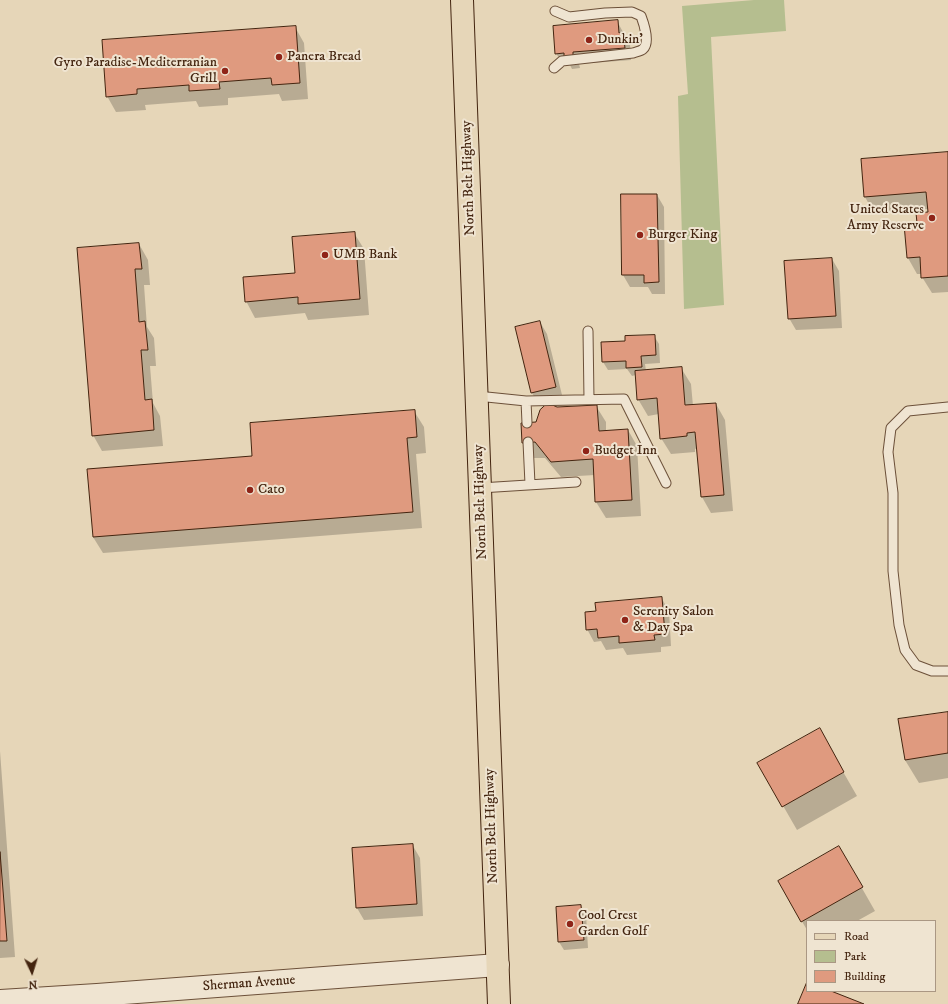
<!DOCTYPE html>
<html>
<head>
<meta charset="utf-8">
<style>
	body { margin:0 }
	#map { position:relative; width:948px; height:1004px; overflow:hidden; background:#e6d6b8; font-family:"IM FELL DW Pica",serif }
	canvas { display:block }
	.legend { position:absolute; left:806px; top:920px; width:130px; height:72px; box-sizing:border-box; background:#efe4d1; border:1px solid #aa9783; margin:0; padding:5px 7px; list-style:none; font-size:12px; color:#43240f }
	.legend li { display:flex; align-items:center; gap:8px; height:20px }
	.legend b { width:20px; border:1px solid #aa9783 }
	.north { position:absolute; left:12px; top:952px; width:40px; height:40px; -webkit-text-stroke:3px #efe4d1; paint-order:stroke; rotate:176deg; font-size:11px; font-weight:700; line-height:16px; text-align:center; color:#43240f }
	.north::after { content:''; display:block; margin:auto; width:14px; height:18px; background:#43240f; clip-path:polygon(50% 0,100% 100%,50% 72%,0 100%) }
</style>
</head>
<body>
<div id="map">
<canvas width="948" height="1004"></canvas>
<ul class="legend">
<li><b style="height:5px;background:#e6d6b8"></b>Road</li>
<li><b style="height:11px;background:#b5be8f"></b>Park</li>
<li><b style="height:11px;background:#df9a7f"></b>Building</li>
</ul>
<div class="north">N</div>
</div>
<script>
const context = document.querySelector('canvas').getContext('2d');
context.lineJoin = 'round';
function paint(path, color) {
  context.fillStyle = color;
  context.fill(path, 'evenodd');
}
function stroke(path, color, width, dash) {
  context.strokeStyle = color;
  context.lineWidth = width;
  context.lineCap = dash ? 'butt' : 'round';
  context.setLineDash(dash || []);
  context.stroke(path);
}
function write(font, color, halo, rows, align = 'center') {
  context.font = font + ' "IM FELL DW Pica",serif';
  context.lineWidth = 4;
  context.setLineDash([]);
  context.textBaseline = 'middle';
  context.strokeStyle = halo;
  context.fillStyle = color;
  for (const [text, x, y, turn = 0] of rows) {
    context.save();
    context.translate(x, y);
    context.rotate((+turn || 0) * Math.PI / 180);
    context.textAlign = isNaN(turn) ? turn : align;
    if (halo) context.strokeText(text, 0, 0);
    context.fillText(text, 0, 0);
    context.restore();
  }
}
paint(new Path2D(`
	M754 0H784L786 31 711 37 724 305 684 309 678 96 688 94 682 6Z`), '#b5be8f');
paint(new Path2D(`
	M617 21 630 45 631 60 579 64 580 68 572 69 570 65H563L556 53Z
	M295 27 304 43 308 99 282 101 279 94 228 98V105L199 107 196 101 145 105 146 110 116 112 107 96Z
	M948 153V292L932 293 922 277V274H917L908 258 905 225 918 224 929 213 928 209 874 213 865 197 862 160Z
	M622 195H657L664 207 665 294H652L648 287H630L623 275Z
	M354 233 364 249 369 315 308 320 305 313 255 318 246 301 296 274Z
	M139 244 148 260 150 285H144L147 327 154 338 156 366H150L153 403 160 416 163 446 102 451 93 435Z
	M832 259 839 271 842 328 796 330 789 318Z
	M540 322 547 334 563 399 539 405 532 393Z
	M654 336 659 344 660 363 645 364 646 371 681 368 691 384 693 406 716 404 725 420 733 511 711 513 702 497 698 448 695 449V452L671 454 661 438 659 414 648 416 638 399 636 375 632 376 627 369 608 370 603 362 626 342Z
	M596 406 606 422V431L628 430 637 446 641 516 606 518 596 502 595 475 561 477 545 458H532L523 442 537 423 557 408Z
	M414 411 424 427 426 453 416 454 422 528 103 553 93 537 253 456Z
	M662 599 669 611 671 646 661 647V652L627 655 623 648 606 650 601 641 594 642 587 629 597 612Z
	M948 713V778L919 783 905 760Z
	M819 730 857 796 797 830 759 764Z
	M0 751 15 957 0 958Z
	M413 846 420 858 423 916 364 920 357 908Z
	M839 848 875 911 857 921H807V930L779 882Z
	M581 906 586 914 588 948 564 950 559 942Z`), '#0003');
const building = new Path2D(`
	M618 20 619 33 623 32 625 48 573 52V56L564 57V53L555 54 553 26Z
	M296 26 300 83 272 85 271 78 219 82 220 89 189 91V85L137 89V94L106 97 102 40Z
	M948 152V276L921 278 920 257 907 258 904 224 917 223 916 213 928 212 926 192 864 197 861 159Z
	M621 194H657L659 282 644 283V275H622Z
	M355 232 360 299 298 304V297L245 302 243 277 295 273 292 237Z
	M139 243 142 269H135L139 322 145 321 148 350H141L145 400 152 399 154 430 92 436 77 248Z
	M832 258 836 316 788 319 784 261Z
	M540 321 556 387 531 393 515 327Z
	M655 335 656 355 641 356 642 367 626 368V361L602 362 601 342 625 341V336Z
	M682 367 685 405 716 403 724 495 701 497 695 432 687 433V436L660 439 657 398 637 400 635 371Z
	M548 403 557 407 597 405 599 431 628 429 632 500 595 502 593 459 551 462 535 442 522 443 521 423 536 422 540 410Z
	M415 410 417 437 407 438 413 512 93 537 87 469 252 456 250 423Z
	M662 597 665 634 654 635 655 640 619 643V636L598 638 597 629 586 630 585 612 596 611 595 603Z
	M948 712V753L905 760 898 719Z
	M820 728 844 772 782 807 757 763Z
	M413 844 417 904 356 908 352 848Z
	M839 846 863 887 801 922 778 881Z
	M0 852 7 941H0Z
	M581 905 584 940 558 942 556 907Z
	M807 982V991H831L864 1004H798Z`);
paint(building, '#df9a7f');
stroke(building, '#43240f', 1);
const service = new Path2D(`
	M554 68 562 61 633 53C636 52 641 51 643 49 650 43 644 24 641 16L632 12 605 13 569 17 555 11
	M588 331 589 399
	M477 396 526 401 624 399 666 483
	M526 401 527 423
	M948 407 908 411 891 428 888 452 893 493V571L899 625 905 650 916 665 932 671H948
	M528 442 530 484
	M480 488 576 482`);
const tertiary = new Path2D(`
	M0 1001 97 995 498 965`);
const primary = new Path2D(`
	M462 0 499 1004`);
stroke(service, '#6c5039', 11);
stroke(tertiary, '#6c5039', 24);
stroke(primary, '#43240f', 24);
stroke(service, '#efe4d1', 9);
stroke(tertiary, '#efe4d1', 22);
stroke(primary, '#e6d6b8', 22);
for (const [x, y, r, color] of [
	[589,40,4,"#8f2418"],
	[279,57,4,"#8f2418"],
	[225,71,4,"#8f2418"],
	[932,218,4,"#8f2418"],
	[640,235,4,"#8f2418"],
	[325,255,4,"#8f2418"],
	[586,451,4,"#8f2418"],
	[250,490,4,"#8f2418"],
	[625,620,4,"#8f2418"],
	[570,924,4,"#8f2418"]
]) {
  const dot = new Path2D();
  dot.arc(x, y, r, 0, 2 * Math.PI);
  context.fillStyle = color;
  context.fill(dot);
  stroke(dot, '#efe4d1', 1.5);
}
write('14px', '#43240f', '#efe4d1', [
	["Dunkin'",597,40],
	["Panera Bread",287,57],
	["Gyro Paradise-Mediterranian",217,63,"right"],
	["Grill",217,79,"right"],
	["United States",924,210,"right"],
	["Army Reserve",924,226,"right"],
	["Burger King",648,235],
	["UMB Bank",333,255],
	["Budget Inn",594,451],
	["Cato",258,490],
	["Serenity Salon",633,612],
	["& Day Spa",633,628],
	["Cool Crest",578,916],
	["Garden Golf",578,932]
], 'left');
write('14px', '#43240f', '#efe4d1', [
	["North Belt Highway",469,178,-92],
	["North Belt Highway",481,502,-92],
	["North Belt Highway",492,826,-92],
	["Sherman Avenue",249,984,-4]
]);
</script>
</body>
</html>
